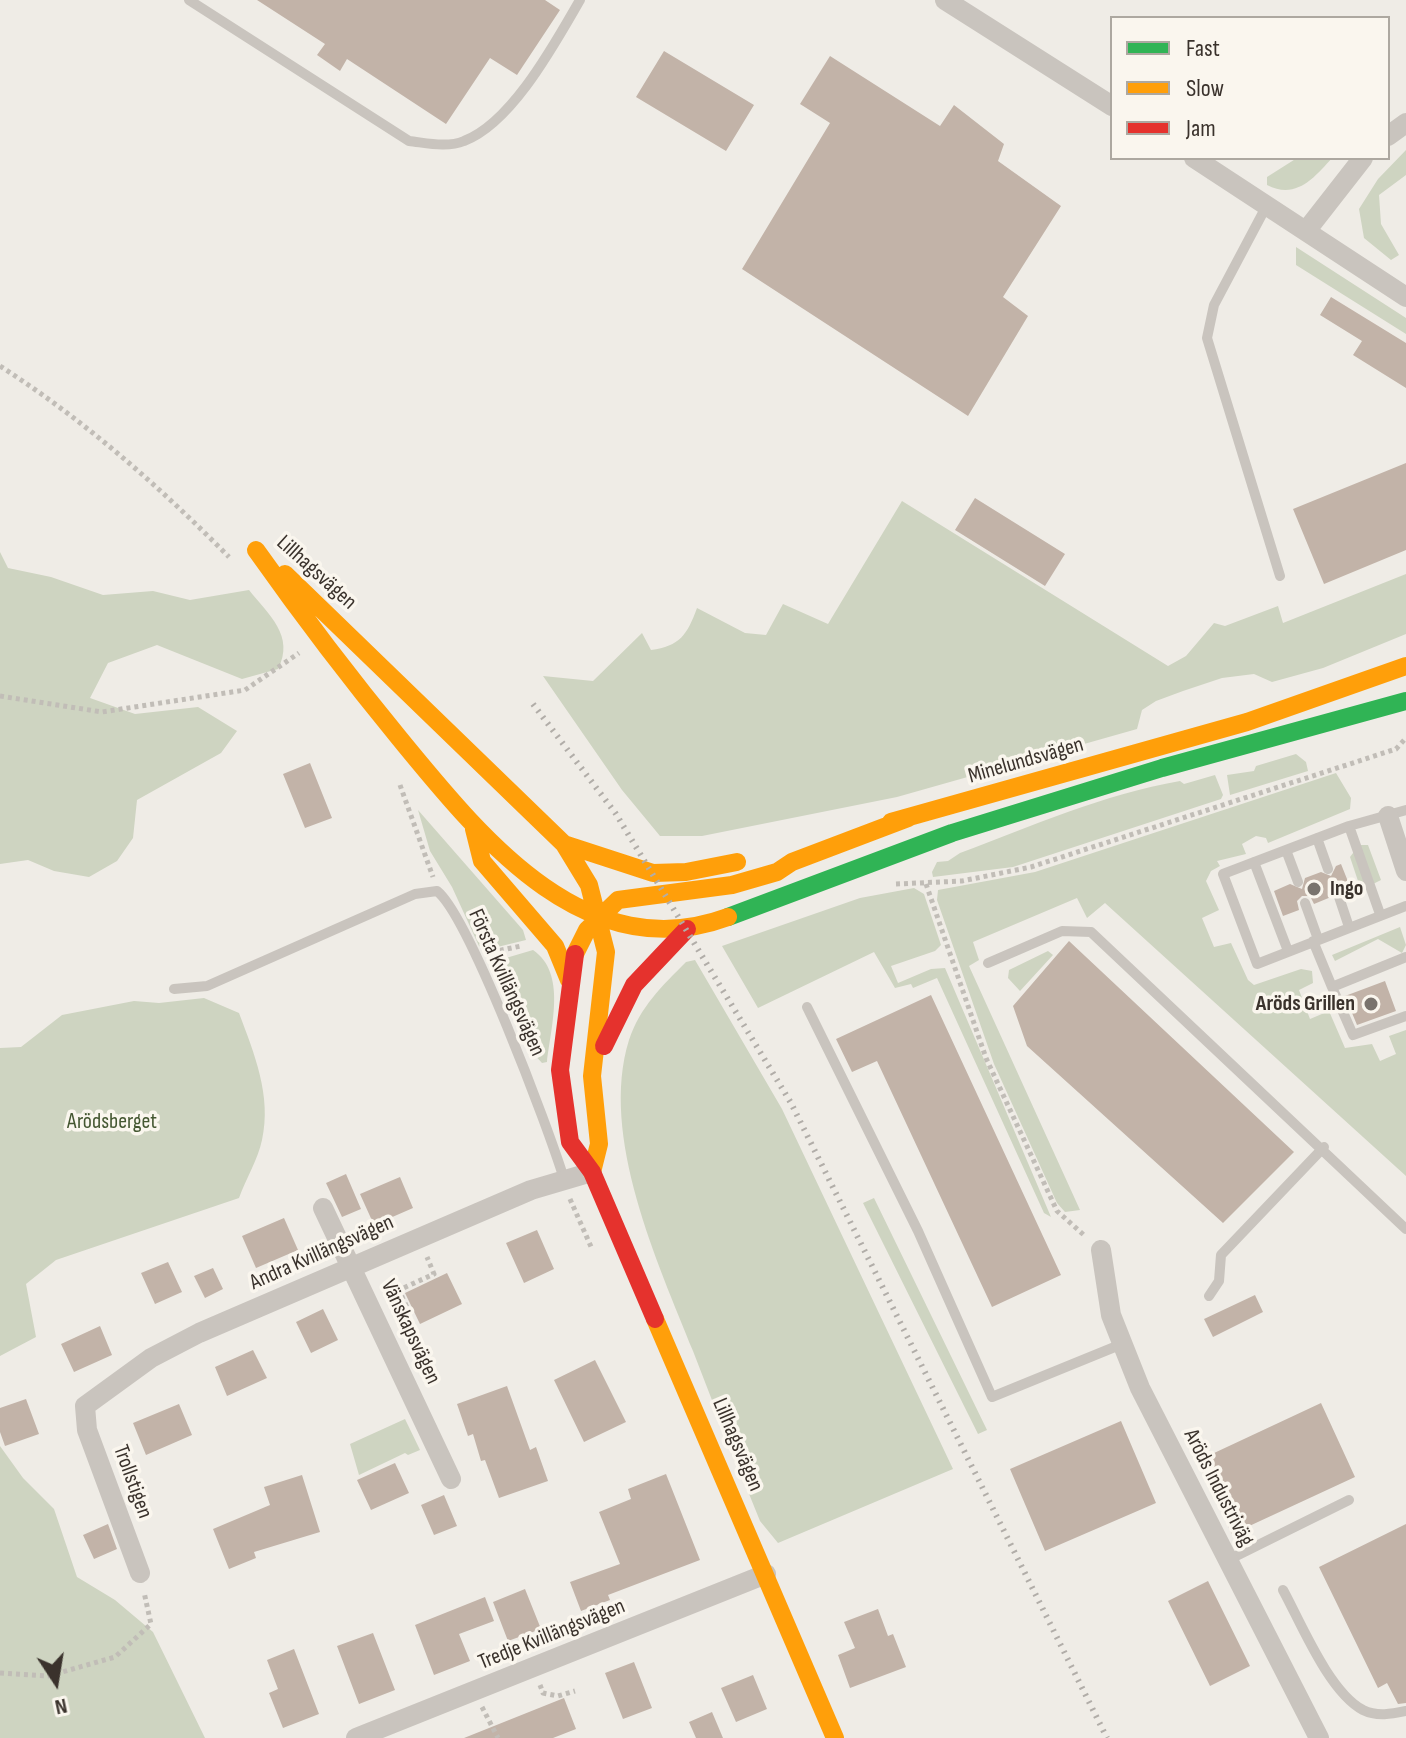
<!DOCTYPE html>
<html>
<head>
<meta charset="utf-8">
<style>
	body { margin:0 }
	#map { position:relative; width:1406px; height:1738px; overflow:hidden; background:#efece6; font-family:"Sofia Sans Condensed",sans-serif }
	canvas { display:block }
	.legend { position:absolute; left:1110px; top:16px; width:280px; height:144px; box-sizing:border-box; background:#faf6ee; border:2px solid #ada8a0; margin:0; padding:10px 14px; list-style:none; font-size:24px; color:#3a322c }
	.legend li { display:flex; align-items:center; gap:16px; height:40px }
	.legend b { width:40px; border:2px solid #ada8a0 }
	.north { position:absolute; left:16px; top:1642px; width:80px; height:80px; -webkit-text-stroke:6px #faf6ee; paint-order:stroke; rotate:168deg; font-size:22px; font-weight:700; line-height:32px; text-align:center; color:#3a322c }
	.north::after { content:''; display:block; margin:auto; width:28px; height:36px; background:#3a322c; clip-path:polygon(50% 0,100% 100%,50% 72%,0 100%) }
</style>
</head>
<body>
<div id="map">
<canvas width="1406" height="1738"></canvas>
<ul class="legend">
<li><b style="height:10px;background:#30b455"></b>Fast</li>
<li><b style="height:10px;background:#ff9f0a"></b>Slow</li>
<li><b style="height:10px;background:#e5322d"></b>Jam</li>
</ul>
<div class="north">N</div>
</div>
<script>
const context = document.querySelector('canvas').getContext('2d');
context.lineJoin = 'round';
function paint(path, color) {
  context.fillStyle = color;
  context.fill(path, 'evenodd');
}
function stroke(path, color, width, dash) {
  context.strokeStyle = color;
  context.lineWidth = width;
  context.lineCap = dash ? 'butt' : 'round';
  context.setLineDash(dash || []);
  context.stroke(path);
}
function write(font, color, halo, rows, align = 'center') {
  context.font = font + ' "Sofia Sans Condensed",sans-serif';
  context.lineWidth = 7;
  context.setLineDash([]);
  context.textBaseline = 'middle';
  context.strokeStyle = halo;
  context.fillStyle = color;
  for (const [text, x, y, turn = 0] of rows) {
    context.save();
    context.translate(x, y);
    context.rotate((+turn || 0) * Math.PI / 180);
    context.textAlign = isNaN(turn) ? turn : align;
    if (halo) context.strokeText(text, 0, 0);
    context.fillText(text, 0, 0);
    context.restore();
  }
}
paint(new Path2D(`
	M1406 150V175L1379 195 1381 224 1399 255 1391 260 1364 238 1359 209 1378 179Z
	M1297 158H1332C1314 178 1296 200 1267 185V177Z
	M1296 247 1406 318V334L1296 265Z
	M902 501 1168 666 1186 656 1214 623 1225 626 1278 606 1283 623 1406 574V634L1323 668 1272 682 1254 674 1222 678 1183 691 1156 701 1142 710 1137 729 897 797 702 836H660L622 790 543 676 593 681 642 633 651 650C680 646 687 635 697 608L745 633 766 635 783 604 828 624Z
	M0 552 8 568 51 577 103 595 153 591 190 600 249 590C269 615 295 636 278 669L242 679 157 645 108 663 90 698 135 714 198 707 237 731 221 753 137 800 133 838 117 861 89 877 54 871 28 860 0 864Z
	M1296 754 1306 762 1308 771 1230 795 1227 775 1254 771 1256 766Z
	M1336 773 1351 798 1350 809 1268 843 1266 838 1256 836 1242 844 1246 854 1217 861 1220 866 1211 871 1206 881 1219 910 1202 918 1214 947 1231 943 1248 980 1254 985 1301 969 1312 971 1313 983 1299 990 1310 1019 1329 1011 1345 1048 1372 1044 1380 1061 1396 1054 1389 1036 1406 1030V1176L1105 903 1087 918 1077 898 973 942 979 960 969 966 1080 1210 1065 1212 1057 1203 994 1064 937 900 938 890 1035 872Z
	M1215 775 1223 795 1221 799 1013 867 933 877 932 872 937 862 948 861 960 853C1032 826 1104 794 1180 781L1184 784Z
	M418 810 523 930 526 940 485 950 479 946 452 887 430 851Z
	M1359 845H1368L1381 880 1367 887 1358 881 1350 857Z
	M914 888 924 894 941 945 935 951 891 966 898 983 931 969 945 968 1051 1217 1044 1213 937 978 913 988 911 984 895 988 874 952 758 1008 722 946 860 898Z
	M1400 927 1406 945 1402 953 1378 939 1335 961 1332 955Z
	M533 950C567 973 551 1026 547 1062L542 1063 532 1052 489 963Z
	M1048 951 1053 955 1020 991 1008 978 1009 970Z
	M695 960 782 1109 953 1469 778 1543 760 1521C737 1465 715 1408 693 1351 658 1263 599 1136 629 1040 640 1007 662 986 686 962Z
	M204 998 239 1013C254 1053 272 1096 262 1140 258 1159 246 1179 239 1198L56 1260 26 1284 36 1337 0 1356V1048L21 1047 62 1015 134 1001 159 1003Z
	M874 1198 987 1430 978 1434 863 1203Z
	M405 1419 420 1450 408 1455 405 1453 359 1475 350 1444Z
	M0 1446 23 1478 54 1509 77 1577 115 1600 153 1632 205 1738H0Z`), '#ced4c1');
paint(new Path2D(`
	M257 0H545L560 10 517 75 490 58 446 124 347 59 340 71 317 55 325 44Z
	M664 51 754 105 726 151 636 97Z
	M830 56 940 126 954 105 1004 144 998 161 1061 206 1003 297 1028 316 968 416 742 269 830 123 800 104Z
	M1331 297 1406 343V388L1353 355 1362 341 1320 315Z
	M1406 463V550L1324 584 1293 509Z
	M975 498 1065 554 1045 586 955 530Z
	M310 763 332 818 305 828 283 774Z
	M1341 864 1351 889 1346 891 1335 887 1331 897 1314 904 1310 896H1302L1297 901 1299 910 1283 916 1274 891 1290 884 1302 889 1305 878 1321 872 1331 876 1336 866Z
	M1069 941 1294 1152 1223 1223 1027 1046 1013 1006Z
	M1385 981 1396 1011 1357 1025 1345 996Z
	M931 995 1061 1275 992 1307 877 1061 852 1072 836 1039Z
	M346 1174 361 1209 342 1217 326 1183Z
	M400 1177 413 1208 374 1225 360 1194Z
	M284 1218 298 1250 256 1268 242 1236Z
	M537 1230 554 1269 524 1283 506 1243Z
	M168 1262 182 1292 155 1304 141 1273Z
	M213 1268 223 1289 205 1298 194 1276Z
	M447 1273 462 1304 420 1324 405 1293Z
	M1255 1295 1263 1312 1213 1337 1204 1319Z
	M323 1309 338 1340 311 1353 296 1322Z
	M100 1326 112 1355 74 1372 61 1344Z
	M253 1350 267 1378 227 1396 215 1367Z
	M595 1360 626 1422 584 1442 554 1380Z
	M507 1386 530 1450 536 1447 548 1481 499 1498 485 1460 481 1461 473 1434 468 1436 457 1404Z
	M26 1399 39 1434 5 1446 0 1432V1408Z
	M1321 1403 1355 1477 1232 1534 1197 1461Z
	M179 1404 192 1435 146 1455 133 1423Z
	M1121 1421 1156 1503 1045 1551 1010 1469Z
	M395 1463 409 1493 371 1510 357 1480Z
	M666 1474 700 1560 608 1595 610 1600 581 1611 570 1582 620 1564 599 1512 631 1499 628 1489Z
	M302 1475 320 1532 254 1552 256 1558 229 1569 213 1529 270 1505 264 1487Z
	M444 1495 457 1526 434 1535 421 1505Z
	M108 1524 117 1549 94 1559 83 1535Z
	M1406 1524V1703L1398 1704 1387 1683 1378 1688 1319 1567Z
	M1208 1581 1250 1666 1210 1686 1168 1601Z
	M525 1589 541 1629 508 1641 493 1602Z
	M485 1597 494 1621 459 1634 470 1661 434 1675 415 1625Z
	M878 1609 888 1636 893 1634 906 1667 850 1688 838 1655 855 1648 844 1622Z
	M373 1633 395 1690 359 1704 337 1646Z
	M294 1649 319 1714 283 1728 269 1693 278 1689 267 1660Z
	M634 1662 652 1708 623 1719 605 1673Z
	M753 1675 767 1709 736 1722 721 1688Z
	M564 1698 576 1729 553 1738H464Z
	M712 1712 723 1738H696L689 1722Z`), '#c2b3a8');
stroke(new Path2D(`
	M0 366C84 420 159 486 229 557
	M0 696 102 712 245 690 299 653
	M400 785 433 877
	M896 884 962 881 1031 867 1396 749 1406 738
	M926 884 986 1058 1057 1211 1085 1236
	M492 952 521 946
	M570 1199 592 1249
	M410 1314 399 1290 434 1274 427 1257
	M0 1673 48 1676 115 1657 151 1624 144 1592
	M540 1685 543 1693 558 1696 575 1691
	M482 1707 498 1738`), '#c1bdb7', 5, [4, 4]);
stroke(new Path2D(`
	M189 0 409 141C427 143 447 148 464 141 512 123 555 43 580 0
	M1267 205 1214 305 1207 338 1280 576
	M1406 810 1349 826 1223 874 1257 964 1406 906
	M1349 826 1380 914
	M1317 838 1328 869
	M1286 850 1298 882
	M1254 862 1288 951
	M1338 894 1349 927
	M1305 903 1318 939
	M1313 941 1332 987
	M1406 957 1332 987 1353 1035 1406 1016
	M988 963 1062 931 1091 932 1406 1229
	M174 989 207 986 415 894 437 891C469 916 549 1130 564 1179
	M807 1007 918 1231 992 1397 1122 1344
	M1209 1296 1219 1281 1221 1255 1324 1147
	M1228 1560 1349 1500
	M1283 1590C1301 1623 1329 1692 1363 1710 1377 1717 1392 1714 1406 1711`), '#c9c4be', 10);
stroke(new Path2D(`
	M945 0 1112 106
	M1388 136 1406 123
	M1194 158 1406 297
	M1306 231 1363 158
	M1388 816 1406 871
	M323 1208 451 1479
	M1101 1250 1111 1315 1140 1388 1319 1738
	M140 1573 87 1430 85 1406 151 1358 199 1333 531 1190 592 1172
	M356 1738 766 1574`), '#c9c4be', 20);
stroke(new Path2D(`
	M728 917 952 833 1162 768 1406 701`), '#30b455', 18);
stroke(new Path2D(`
	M256 550C302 615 349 677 400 739 479 835 585 970 728 917
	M285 574 564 844 589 885 606 952 592 1076 599 1144 592 1172
	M891 822 1247 722 1406 666
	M474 829 482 861 555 946 569 980
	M564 844 653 873 686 872 737 862
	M575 954 587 930 618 900 732 885 777 872 792 862 908 818
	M655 1319 835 1738`), '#ff9f0a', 18);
stroke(new Path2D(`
	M575 954 560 1070 570 1142 592 1172 655 1319
	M604 1046 634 985 687 929`), '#e5322d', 18);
stroke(new Path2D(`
	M533 704 616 814 791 1103 1107 1738`), '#b1ada8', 6, [2, 6]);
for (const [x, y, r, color] of [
	[1314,889,8,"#79736d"],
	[1371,1004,8,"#79736d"]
]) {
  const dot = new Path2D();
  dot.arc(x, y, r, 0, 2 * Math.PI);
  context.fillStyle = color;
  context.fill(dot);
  stroke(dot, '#faf6ee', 3);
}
write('22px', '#3a322c', '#faf6ee', [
	["Lillhagsvägen",316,573,42],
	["Minelundsvägen",1026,761,-16],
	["Första Kvillängsvägen",506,983,66],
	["Andra Kvillängsvägen",322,1253,-24],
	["Vänskapsvägen",410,1332,65],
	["Lillhagsvägen",737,1445,67],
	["Trollstigen",132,1482,70],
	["Aröds Industriväg",1218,1488,63],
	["Tredje Kvillängsvägen",552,1635,-22]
]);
write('bold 22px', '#3a322c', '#faf6ee', [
	["Ingo",1330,889],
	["Aröds Grillen",1355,1004,"right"]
], 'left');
write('22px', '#445731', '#faf6ee', [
	["Arödsberget",112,1122]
]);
</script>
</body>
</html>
